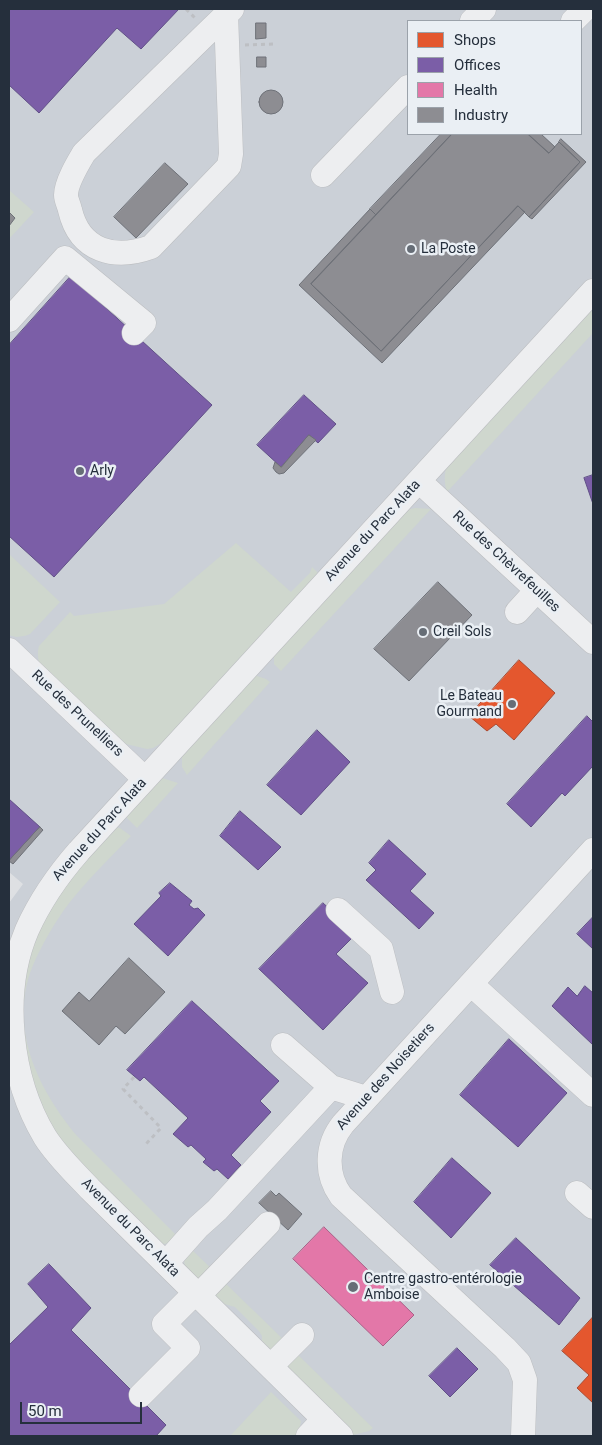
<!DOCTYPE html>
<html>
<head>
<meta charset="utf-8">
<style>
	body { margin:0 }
	#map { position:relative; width:602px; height:1445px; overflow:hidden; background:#dee0e3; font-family:Roboto,sans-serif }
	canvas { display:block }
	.frame { position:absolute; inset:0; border:10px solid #252f3c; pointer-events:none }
	.legend { position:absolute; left:407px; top:20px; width:175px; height:115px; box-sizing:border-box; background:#eaeff4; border:1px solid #9ba2aa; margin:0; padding:6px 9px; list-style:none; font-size:15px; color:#252f3c }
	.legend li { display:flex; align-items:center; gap:10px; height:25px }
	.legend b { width:25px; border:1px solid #9ba2aa }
	.scale { position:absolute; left:20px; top:1402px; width:122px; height:22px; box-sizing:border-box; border:2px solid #252f3c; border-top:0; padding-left:6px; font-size:15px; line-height:18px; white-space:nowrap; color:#252f3c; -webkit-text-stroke:4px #eaeff4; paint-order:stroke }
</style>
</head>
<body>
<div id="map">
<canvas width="602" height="1445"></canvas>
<div class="frame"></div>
<ul class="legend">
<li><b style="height:14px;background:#e4572e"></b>Shops</li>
<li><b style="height:14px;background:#7b5ea7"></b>Offices</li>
<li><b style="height:14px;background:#e377a8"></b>Health</li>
<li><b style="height:14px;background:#8d8d92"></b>Industry</li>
</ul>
<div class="scale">50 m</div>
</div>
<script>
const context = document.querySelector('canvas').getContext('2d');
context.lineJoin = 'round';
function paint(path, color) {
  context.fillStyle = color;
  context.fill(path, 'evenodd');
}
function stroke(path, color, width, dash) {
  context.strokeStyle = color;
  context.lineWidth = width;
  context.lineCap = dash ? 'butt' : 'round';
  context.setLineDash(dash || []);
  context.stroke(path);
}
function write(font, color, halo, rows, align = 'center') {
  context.font = font + ' Roboto,sans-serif';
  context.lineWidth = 5;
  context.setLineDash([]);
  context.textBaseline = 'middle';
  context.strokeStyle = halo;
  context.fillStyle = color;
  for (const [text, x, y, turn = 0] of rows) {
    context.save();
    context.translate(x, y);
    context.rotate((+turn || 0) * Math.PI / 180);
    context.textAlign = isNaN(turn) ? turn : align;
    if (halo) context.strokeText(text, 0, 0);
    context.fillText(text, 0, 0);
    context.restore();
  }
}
paint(new Path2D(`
	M9 9H593V1436H9V903L23 884 9 872ZM408 21H581V134H408Z`), '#cbd0d7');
paint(new Path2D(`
	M9 190 34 212 9 239V226L15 218 9 212Z
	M593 303V333L447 492C444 482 444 475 447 465Z
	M415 508 431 509 281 671 274 664V653L407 510Z
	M236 543 291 592 310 573 312 567 320 575 167 740 153 748 147 749 126 744 40 666C38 659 37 653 39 646L70 612 74 616 164 604Z
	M9 554 60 602 30 634C23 637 16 638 9 635Z
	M257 676 266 679 270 682 187 775 182 767V755L252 677Z
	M162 778 178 783 137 828 127 818 126 813 158 779Z
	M115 827 120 828 131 836C109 859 82 885 64 910 51 929 38 951 30 973 10 1033 40 1092 78 1137L177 1236C171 1241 167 1246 158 1243L62 1144 37 1099 23 1048V986L35 936 58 891Z
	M192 1250 214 1271 200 1281 185 1269 184 1259Z
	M222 1280 285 1341 275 1350H267L262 1346V1336L259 1331 235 1307 217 1302 214 1292Z
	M295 1352 373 1428 369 1431 353 1435 289 1372 288 1361Z
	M271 1392 301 1421 298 1436H230Z`), '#cfd7ce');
const shops = new Path2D(`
	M519 660 555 693 514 740 496 724 487 731 469 716Z
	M593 1317V1403L577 1388 589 1375 562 1351Z`);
paint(shops, '#e4572e');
stroke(shops, '#ab4b32', 1);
const offices = new Path2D(`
	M9 9H179L141 49 117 28 39 113 9 85Z
	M71 276 212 405 54 577 9 536V345Z
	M304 395 336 424 318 443 309 435 281 467 257 445Z
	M593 475V504L584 478Z
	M587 716 593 722V766L565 796 562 793 531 827 507 804Z
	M317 730 350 762 301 815 267 785Z
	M9 799 40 827 9 861Z
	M240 811 281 847 258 870 220 836Z
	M389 840 426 874 410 891 434 913 419 929 366 880 376 870 369 863Z
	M170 883 192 901 189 905 194 909 198 908 205 915 168 956 134 924 161 896 159 893Z
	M323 903 357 933 336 954 368 983 323 1030 259 969Z
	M593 917V949L577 934Z
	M585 986 593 993V1045L552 1006 568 987 577 996Z
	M192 1001 279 1081 260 1101 271 1112 231 1155 241 1165 228 1179 217 1169 214 1171 203 1162 206 1159 191 1145 188 1147 173 1134 188 1118 144 1077 140 1081 127 1070Z
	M509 1039 567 1093 518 1147 460 1095Z
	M452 1158 491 1193 451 1238 414 1202Z
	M516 1238 580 1298 559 1325 490 1265Z
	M49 1264 91 1308 71 1330 166 1425 156 1436H9V1345L48 1307 28 1284Z
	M457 1348 478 1369 450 1397 429 1376Z`);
paint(offices, '#7b5ea7');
stroke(offices, '#615087', 1);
const health = new Path2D(`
	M324 1227 414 1315 383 1346 293 1259Z`);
paint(health, '#e377a8');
stroke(health, '#aa6188', 1);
const industry = new Path2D(`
	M256 23H266V38L256 39Z
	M257 57H266V67H257Z
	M259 102a12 12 0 1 1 24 0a12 12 0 1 1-24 0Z
	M441 134H452L376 215 370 209Z
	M452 134H528L549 153 559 142 580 162 529 217 518 206 381 351 311 284Z
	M528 134H541L555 147 549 153Z
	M561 139 586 162 532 219 529 217 580 162 559 142Z
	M165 163 188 184 136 238 114 217Z
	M518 206 525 212 382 363 299 285 370 209 376 215 311 284 381 351Z
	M9 212 15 218 9 226Z
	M309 435 316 440 284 473 279 474 276 472 273 468 275 462 281 467Z
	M438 582 472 615 409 681 374 649Z
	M40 827 43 830 13 864 9 861Z
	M129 958 165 992 125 1034 116 1026 99 1045 62 1011 79 992 89 1001Z
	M271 1191 276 1196 279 1193 302 1214 288 1230 259 1203Z`);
paint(industry, '#8d8d92');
stroke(industry, '#6e7178', 1);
const minor = new Path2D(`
	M226 14 231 154 229 166 151 247C115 260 80 252 70 210 69 205 66 200 66 195 66 183 78 163 84 153L209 31 232 9
	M472 21 484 9
	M573 21 585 9
	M323 175 408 87
	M9 320 65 258 144 323 134 333
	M419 481 593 642
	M517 612 537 590
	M9 650 145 779
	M338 910 381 949 392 992
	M471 984 593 1095
	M283 1045 331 1087
	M577 1193 593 1207
	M166 1263 198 1227 217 1210 331 1087 366 1098
	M198 1296 268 1224
	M271 1366 302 1335
	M141 1395 188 1348 164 1324 195 1293
	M308 1436 324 1419
	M341 1436 90 1189C74 1172 57 1156 45 1137 10 1079 0 993 27 930 40 901 58 875 79 851L593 291
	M523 1436 525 1380 519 1363 505 1348 341 1196C325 1174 326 1145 343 1124L593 850`);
stroke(minor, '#bcbec1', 25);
stroke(new Path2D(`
	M186 9 196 19
	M245 45 273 44
	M134 1077 123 1089 161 1128 145 1145`), '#bdbfc3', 3, [4, 4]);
stroke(minor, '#edeef0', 24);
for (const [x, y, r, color] of [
	[411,249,5,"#666d76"],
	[80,471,5,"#666d76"],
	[423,632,5,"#666d76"],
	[512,704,5,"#666d76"],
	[353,1287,6,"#666d76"]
]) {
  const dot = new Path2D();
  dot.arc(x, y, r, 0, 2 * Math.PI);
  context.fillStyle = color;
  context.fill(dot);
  stroke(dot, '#eaeff4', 2);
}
write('14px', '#252f3c', '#eaeff4', [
	["La Poste",421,249],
	["Arly",90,471],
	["Creil Sols",433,632],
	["Le Bateau",502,696,"right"],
	["Gourmand",502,712,"right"],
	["Centre gastro-entérologie",364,1279],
	["Amboise",364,1295]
], 'left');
write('14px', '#252f3c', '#eaeff4', [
	["Avenue du Parc Alata",373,531,-47],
	["Rue des Chèvrefeuilles",506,562,43],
	["Rue des Prunelliers",77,714,43],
	["Avenue du Parc Alata",100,830,-48],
	["Avenue des Noisetiers",386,1077,-48],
	["Avenue du Parc Alata",130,1228,45]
]);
</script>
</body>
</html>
